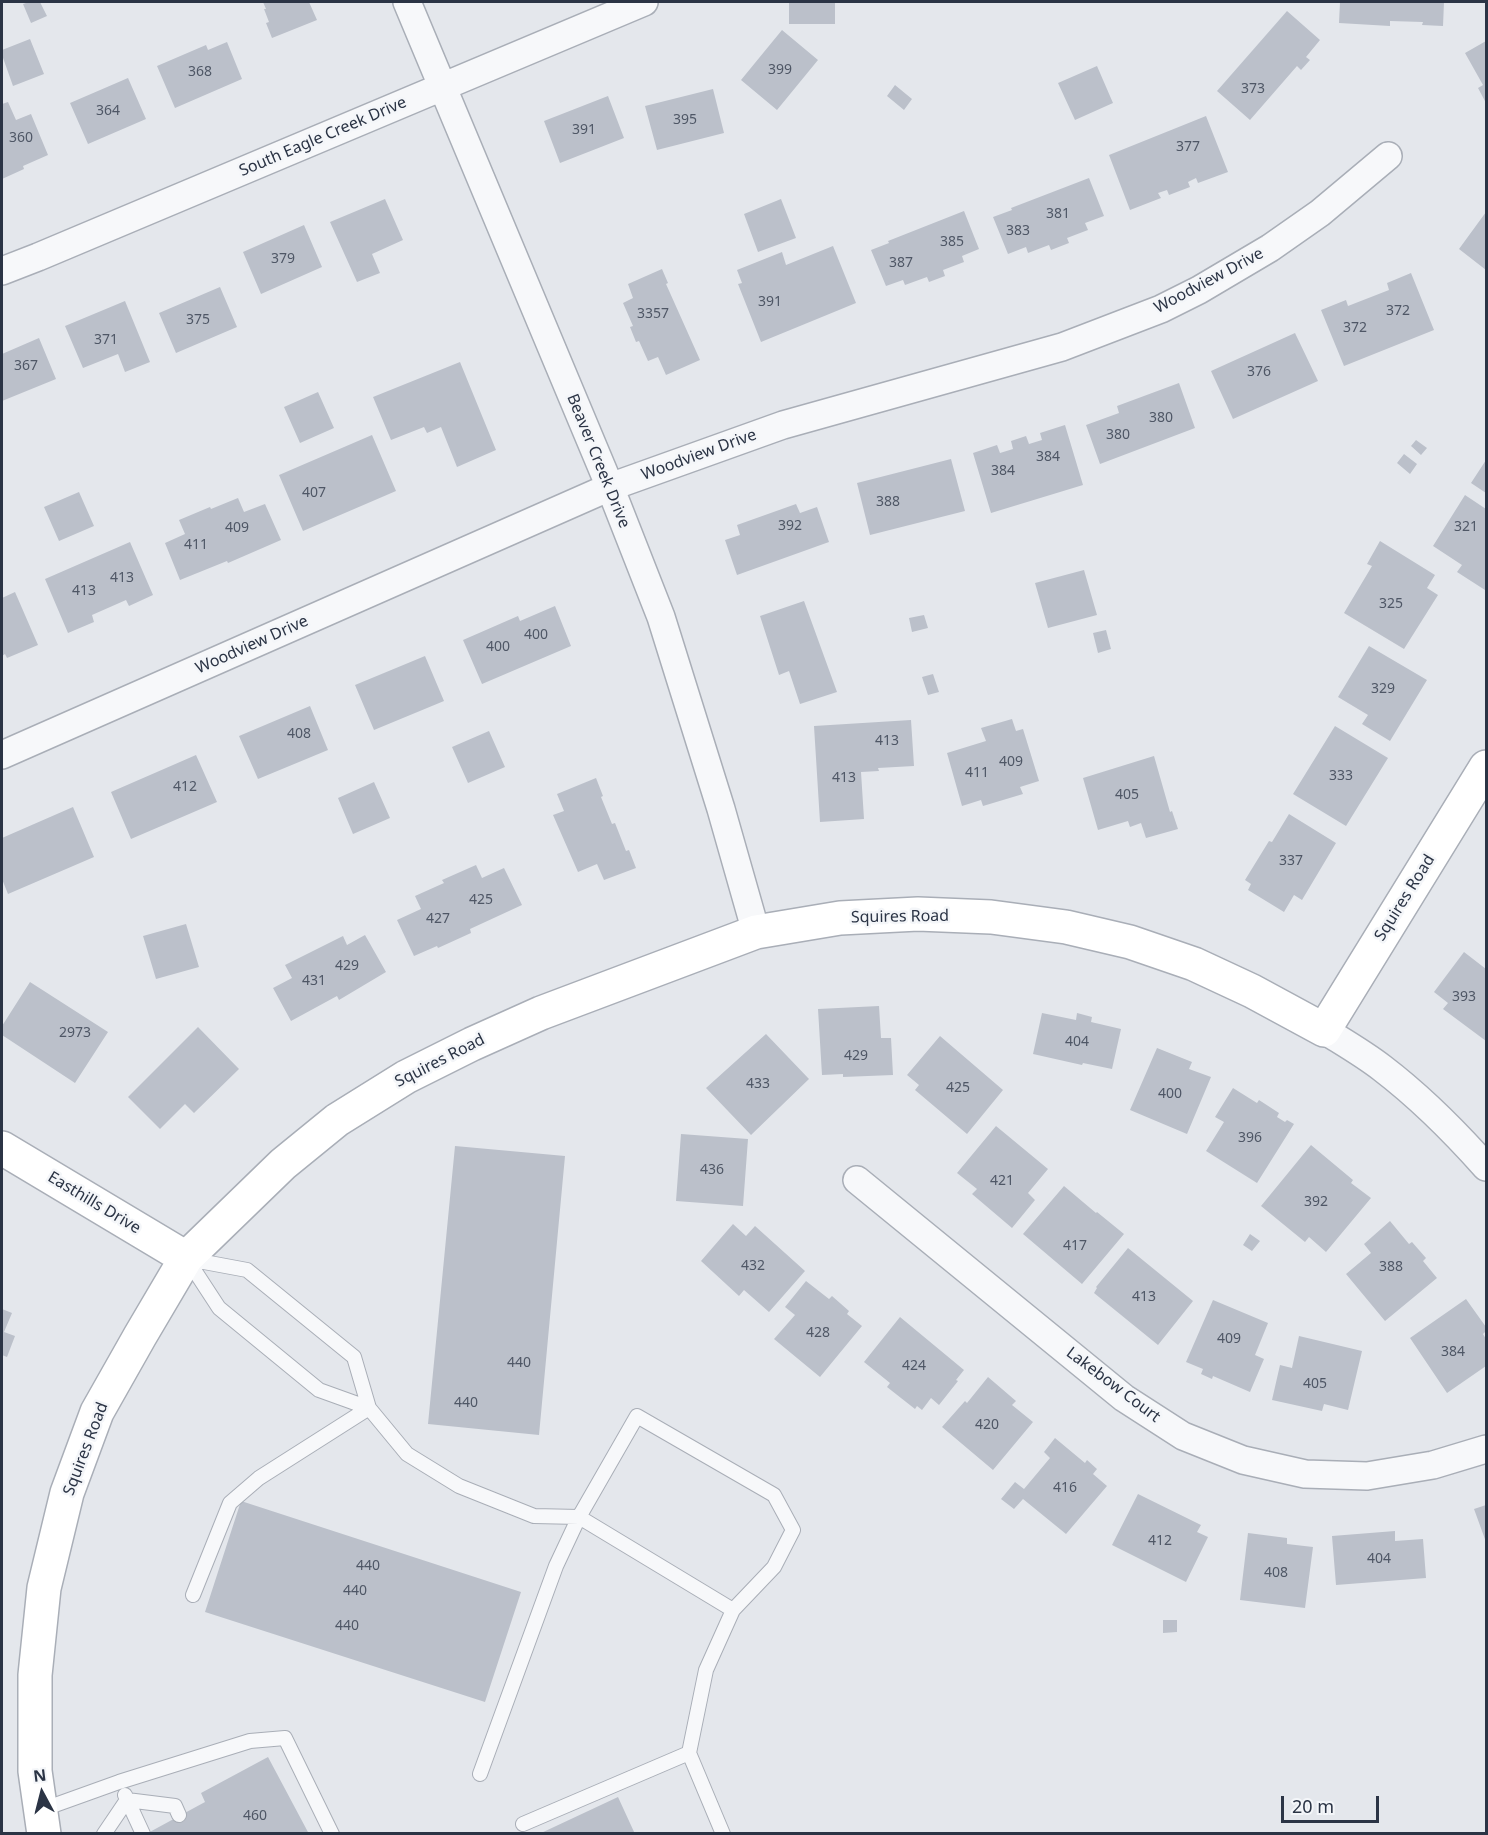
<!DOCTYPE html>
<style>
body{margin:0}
#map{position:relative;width:1488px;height:1835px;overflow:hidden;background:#e4e7ec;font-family:"Noto Sans",sans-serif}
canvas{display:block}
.frame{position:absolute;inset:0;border:3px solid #2b3445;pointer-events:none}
.north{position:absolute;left:12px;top:1763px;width:60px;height:60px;-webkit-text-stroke:4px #f4f6f9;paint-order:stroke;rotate:353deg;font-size:16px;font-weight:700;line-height:24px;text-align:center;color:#2b3445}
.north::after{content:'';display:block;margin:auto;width:21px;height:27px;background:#2b3445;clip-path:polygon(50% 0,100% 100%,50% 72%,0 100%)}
.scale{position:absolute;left:1281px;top:1796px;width:98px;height:27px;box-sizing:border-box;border:3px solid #2b3445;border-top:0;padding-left:8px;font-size:18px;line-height:21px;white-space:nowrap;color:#2b3445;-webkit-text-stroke:4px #f4f6f9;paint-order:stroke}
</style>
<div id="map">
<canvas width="1488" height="1835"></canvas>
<div class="frame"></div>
<div class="north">N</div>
<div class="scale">20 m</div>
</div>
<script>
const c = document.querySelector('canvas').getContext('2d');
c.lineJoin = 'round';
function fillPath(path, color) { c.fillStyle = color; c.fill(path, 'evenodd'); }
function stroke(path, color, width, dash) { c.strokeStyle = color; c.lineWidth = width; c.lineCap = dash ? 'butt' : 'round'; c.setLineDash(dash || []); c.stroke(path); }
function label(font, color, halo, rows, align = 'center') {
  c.font = font + ' "Noto Sans",sans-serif'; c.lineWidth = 5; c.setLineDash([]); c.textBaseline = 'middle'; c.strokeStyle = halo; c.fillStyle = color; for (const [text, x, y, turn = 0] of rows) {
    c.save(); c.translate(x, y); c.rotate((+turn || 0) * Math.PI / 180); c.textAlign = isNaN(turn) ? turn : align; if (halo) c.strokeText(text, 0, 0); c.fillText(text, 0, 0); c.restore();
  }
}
const building = new Path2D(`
 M 29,2 L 40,2 L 47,16 L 31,23 L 23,4 Z
 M 263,2 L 309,2 L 317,20 L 272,38 L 266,23 L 269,22 L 264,9 L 266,9 Z
 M 789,2 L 835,2 L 835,24 L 789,24 Z
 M 1340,2 L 1444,2 L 1443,26 L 1422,25 L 1423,22 L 1390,21 L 1390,26 L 1339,23 Z
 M 1287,11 L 1320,40 L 1306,57 L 1310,60 L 1301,70 L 1297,66 L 1250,120 L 1217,91 Z
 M 782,30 L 818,60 L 777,110 L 741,80 Z
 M 30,39 L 44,74 L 13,86 L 2,55 L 2,50 Z
 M 1486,41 L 1486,103 L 1478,88 L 1483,85 L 1465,53 Z
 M 227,42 L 242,79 L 175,108 L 157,66 L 206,45 L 208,50 Z
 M 1097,66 L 1113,103 L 1075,120 L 1058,83 Z
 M 128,78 L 146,119 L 88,144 L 70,103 Z
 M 895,85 L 912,99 L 904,110 L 887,96 Z
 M 713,89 L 724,133 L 657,150 L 645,106 Z
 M 608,96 L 624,138 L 560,163 L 544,121 Z
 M 8,102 L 16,120 L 31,114 L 48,155 L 23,166 L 24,169 L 2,179 L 2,104 Z
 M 1206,116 L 1228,172 L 1198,183 L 1196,178 L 1188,182 L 1190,187 L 1169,195 L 1167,190 L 1158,193 L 1161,198 L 1130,210 L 1109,155 Z
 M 1089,178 L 1104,216 L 1085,223 L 1088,230 L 1067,238 L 1069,243 L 1051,250 L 1049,245 L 1028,253 L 1026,247 L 1008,254 L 993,217 L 1012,210 L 1011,208 Z
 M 385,199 L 403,240 L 372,254 L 380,273 L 357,282 L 330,222 Z
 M 781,199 L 796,238 L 758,252 L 744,214 Z
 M 964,211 L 979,249 L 962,256 L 964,262 L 943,270 L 945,276 L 929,282 L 927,277 L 905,285 L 903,280 L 886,286 L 871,250 L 889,243 L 888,241 Z
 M 1486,212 L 1486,270 L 1459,249 Z
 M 304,225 L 322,267 L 261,294 L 243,252 Z
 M 833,246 L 856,303 L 761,342 L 738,284 L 742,283 L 737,270 L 782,252 L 786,265 Z
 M 662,269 L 668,283 L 666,284 L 700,360 L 666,375 L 658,357 L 648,361 L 639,341 L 636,342 L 630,327 L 633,326 L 623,303 L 633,298 L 628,284 Z
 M 1411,273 L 1434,330 L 1344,366 L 1321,310 L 1346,300 L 1348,306 L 1389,290 L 1387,283 Z
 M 220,287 L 237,327 L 176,353 L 159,313 Z
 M 125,301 L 150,362 L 125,372 L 118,354 L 83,368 L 65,326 Z
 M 1295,333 L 1318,381 L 1233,419 L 1211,371 Z
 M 39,338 L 56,379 L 2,401 L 2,354 Z
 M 460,362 L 496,450 L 457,467 L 441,427 L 427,433 L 424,427 L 391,440 L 373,397 Z
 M 1179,383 L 1195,428 L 1100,464 L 1086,425 L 1119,413 L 1117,406 Z
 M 318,392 L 334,428 L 300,443 L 284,407 Z
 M 1065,425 L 1083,485 L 991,513 L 973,453 L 997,445 L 1000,453 L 1013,449 L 1011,441 L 1026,436 L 1029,444 L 1042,440 L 1040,433 Z
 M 372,435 L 396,491 L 303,531 L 279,475 Z
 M 1416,440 L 1427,448 L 1421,455 L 1411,446 Z
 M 1404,454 L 1417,464 L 1410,474 L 1397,463 Z
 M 951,459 L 965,511 L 870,535 L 857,483 Z
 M 1486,460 L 1486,493 L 1471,483 Z
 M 79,492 L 94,526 L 59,541 L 44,507 Z
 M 1465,495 L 1486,509 L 1486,588 L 1485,590 L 1457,572 L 1462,565 L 1433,546 Z
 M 238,498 L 244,512 L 265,504 L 281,540 L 228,563 L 227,561 L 180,580 L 165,543 L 185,534 L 179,520 L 210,507 L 211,509 Z
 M 796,504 L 800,513 L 817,507 L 829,542 L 737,575 L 725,540 L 740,535 L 737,525 Z
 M 1380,541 L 1435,575 L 1427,588 L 1438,595 L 1404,649 L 1344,613 L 1372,566 L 1367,564 Z
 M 130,542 L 153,595 L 129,606 L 126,600 L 92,615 L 94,622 L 68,633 L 45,579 Z
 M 1084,570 L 1097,615 L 1048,628 L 1035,583 Z
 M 15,592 L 38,645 L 7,658 L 5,654 L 2,656 L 2,598 Z
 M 804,601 L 837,692 L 800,704 L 789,671 L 779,675 L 760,616 Z
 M 555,606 L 571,646 L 482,684 L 463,640 L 518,616 L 520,621 Z
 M 924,615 L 928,628 L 912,632 L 909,618 Z
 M 1106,630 L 1111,649 L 1098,653 L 1093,633 Z
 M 1369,646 L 1427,680 L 1390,741 L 1362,724 L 1368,715 L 1338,697 Z
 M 425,656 L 444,701 L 374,730 L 355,685 Z
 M 933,674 L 939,692 L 928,695 L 922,677 Z
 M 310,706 L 328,750 L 258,779 L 239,736 Z
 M 1012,719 L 1016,731 L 1023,729 L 1039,781 L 1020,787 L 1023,794 L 983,806 L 981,800 L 962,806 L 947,753 L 986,741 L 981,728 Z
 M 911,720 L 914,766 L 878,768 L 879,771 L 861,772 L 864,819 L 820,822 L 814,726 Z
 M 1335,726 L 1388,758 L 1346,826 L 1293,794 Z
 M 489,731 L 505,767 L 468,783 L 452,747 Z
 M 196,755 L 217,802 L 131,839 L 111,792 Z
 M 1154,756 L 1170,812 L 1172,811 L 1178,829 L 1146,838 L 1141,823 L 1130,827 L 1128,821 L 1098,830 L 1083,778 Z
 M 596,778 L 603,796 L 601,797 L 612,824 L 615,823 L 626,851 L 629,850 L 636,868 L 604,880 L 597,864 L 578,872 L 553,815 L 564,811 L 557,794 Z
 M 374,782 L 390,818 L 353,834 L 338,798 Z
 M 73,807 L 94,857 L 8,894 L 2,879 L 2,838 Z
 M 1289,814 L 1336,843 L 1302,900 L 1294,895 L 1284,912 L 1248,890 L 1251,884 L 1245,880 L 1269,841 L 1272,842 Z
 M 476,865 L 482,878 L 504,868 L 522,905 L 470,929 L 471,933 L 438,948 L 437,946 L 414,956 L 397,920 L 421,909 L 415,896 L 444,883 L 442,880 Z
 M 186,924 L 199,967 L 156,979 L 143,936 Z
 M 365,935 L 386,972 L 339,1000 L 337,996 L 291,1021 L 273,988 L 292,978 L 285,965 L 343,936 L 347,945 Z
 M 1464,952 L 1486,969 L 1486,1041 L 1443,1009 L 1448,1003 L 1434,992 Z
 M 30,982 L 108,1032 L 75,1083 L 2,1035 L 2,1026 Z
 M 879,1006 L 881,1038 L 891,1038 L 893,1075 L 843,1077 L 843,1074 L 822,1075 L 818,1009 Z
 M 1042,1013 L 1076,1020 L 1077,1013 L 1092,1017 L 1091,1022 L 1121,1029 L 1112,1069 L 1083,1063 L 1082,1065 L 1033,1054 Z
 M 198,1027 L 239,1069 L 194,1113 L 185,1104 L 160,1129 L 128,1097 Z
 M 766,1034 L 809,1079 L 751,1135 L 706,1088 Z
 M 940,1036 L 1003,1090 L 967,1134 L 915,1090 L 919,1085 L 907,1075 Z
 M 1157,1048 L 1192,1062 L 1189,1069 L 1211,1077 L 1187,1134 L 1130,1110 Z
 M 1233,1088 L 1257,1103 L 1259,1100 L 1279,1113 L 1277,1117 L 1285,1122 L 1287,1120 L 1294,1124 L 1257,1183 L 1206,1151 L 1224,1122 L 1215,1117 Z
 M 996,1126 L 1048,1169 L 1028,1193 L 1035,1200 L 1012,1228 L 972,1194 L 977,1189 L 957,1173 Z
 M 681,1134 L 748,1139 L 743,1206 L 676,1201 Z
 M 1311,1145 L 1353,1180 L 1351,1183 L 1371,1198 L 1326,1252 L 1309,1237 L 1305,1242 L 1261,1206 Z
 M 455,1146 L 565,1156 L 539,1435 L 428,1424 Z
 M 1064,1186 L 1096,1213 L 1097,1212 L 1124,1234 L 1082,1284 L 1023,1234 Z
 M 1390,1221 L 1409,1244 L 1412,1242 L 1426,1258 L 1423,1261 L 1437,1278 L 1385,1321 L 1346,1274 L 1371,1253 L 1364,1244 Z
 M 733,1224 L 746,1236 L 755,1226 L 805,1271 L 769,1312 L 744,1290 L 739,1296 L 701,1261 Z
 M 1250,1234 L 1260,1241 L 1252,1251 L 1243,1245 Z
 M 1128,1248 L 1193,1301 L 1158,1345 L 1094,1293 L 1097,1288 L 1096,1287 Z
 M 806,1281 L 829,1299 L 832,1296 L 849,1311 L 847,1314 L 862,1326 L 820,1377 L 774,1339 L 795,1315 L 785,1307 Z
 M 1466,1299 L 1486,1327 L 1486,1331 L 1483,1334 L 1486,1339 L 1486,1366 L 1447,1393 L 1410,1338 Z
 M 1213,1300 L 1268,1323 L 1255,1355 L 1264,1359 L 1250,1392 L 1213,1376 L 1212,1379 L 1201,1374 L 1203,1369 L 1186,1362 Z
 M 2,1309 L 12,1313 L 4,1332 L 15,1336 L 7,1357 L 2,1355 Z
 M 900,1317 L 964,1370 L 956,1380 L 958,1381 L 939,1405 L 931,1398 L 922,1410 L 917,1406 L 915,1409 L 887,1387 L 890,1383 L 864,1362 Z
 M 1299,1336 L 1362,1351 L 1348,1410 L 1324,1404 L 1322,1411 L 1272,1400 L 1280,1365 L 1292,1368 Z
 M 988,1377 L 1016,1401 L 1012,1405 L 1033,1422 L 993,1470 L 942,1427 L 965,1401 L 967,1403 Z
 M 1055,1438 L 1085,1463 L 1087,1460 L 1097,1469 L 1093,1474 L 1107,1486 L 1066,1534 L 1023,1499 L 1014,1509 L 1001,1499 L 1015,1482 L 1024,1489 L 1050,1458 L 1044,1452 Z
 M 1138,1494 L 1201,1525 L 1197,1532 L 1208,1537 L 1186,1582 L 1112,1545 Z
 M 241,1501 L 521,1592 L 485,1702 L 205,1612 Z
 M 1486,1505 L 1486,1542 L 1474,1509 Z
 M 1395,1531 L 1395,1541 L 1423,1539 L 1426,1578 L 1336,1585 L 1332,1536 Z
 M 1248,1533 L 1287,1538 L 1287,1544 L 1313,1547 L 1305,1608 L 1240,1600 Z
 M 1163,1620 L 1177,1620 L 1177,1632 L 1163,1633 Z
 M 268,1757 L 309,1834 L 146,1834 L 205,1802 L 201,1793 Z
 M 618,1797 L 635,1834 L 539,1834 Z`);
const lane = new Path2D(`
 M 187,1259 L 219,1308 L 319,1390 L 369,1408
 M 188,1259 L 247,1270 L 354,1357 L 369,1408 L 407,1454 L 459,1486 L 534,1516 L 579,1517 L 637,1416 L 774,1495 L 793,1530 L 774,1567 L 733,1610 L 706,1670 L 689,1753 L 723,1834
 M 193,1595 L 230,1503 L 259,1478 L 369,1408
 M 480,1774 L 556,1566 L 579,1517 L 733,1610
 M 125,1795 L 143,1834
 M 41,1810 L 119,1782 L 250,1741 L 285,1738 L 332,1834
 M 523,1824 L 689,1753
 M 104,1834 L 127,1800 L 175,1806 L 179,1815`);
const street = new Path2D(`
 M 407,2 L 610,487 L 661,617 L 721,809 L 756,932
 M 2,271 L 38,257 L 644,2
 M 2,755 L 610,487 L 783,425 L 1062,347 L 1161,309 L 1199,290 L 1270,248 L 1320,213 L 1388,156
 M 1324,1030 C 1343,1042 1364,1054 1382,1068 C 1420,1097 1454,1131 1486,1167
 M 857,1180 L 1124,1398 L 1183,1436 L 1243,1460 L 1305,1474 L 1367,1476 L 1433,1465 L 1486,1449`);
const secondary = new Path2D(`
 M 2,1148 L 186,1258
 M 44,1834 L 35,1771 L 35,1675 L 44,1588 L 67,1493 L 97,1412 L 140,1336 L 186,1258 L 283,1164 L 337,1120 L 406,1077 L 472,1044 L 541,1013 L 756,932 L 840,918 L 918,914 L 991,917 L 1066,927 L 1130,942 L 1194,964 L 1252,991 L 1324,1030 L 1486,767`);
const numberNames = [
 ["399",780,70],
 ["368",200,72],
 ["373",1253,89],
 ["364",108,111],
 ["395",685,120],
 ["391",584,130],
 ["360",21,138],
 ["377",1188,147],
 ["381",1058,214],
 ["383",1018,231],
 ["385",952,242],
 ["379",283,259],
 ["387",901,263],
 ["391",770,302],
 ["372",1398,311],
 ["3357",653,314],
 ["375",198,320],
 ["372",1355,328],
 ["371",106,340],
 ["367",26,366],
 ["376",1259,372],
 ["380",1161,418],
 ["380",1118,435],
 ["384",1048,457],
 ["384",1003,471],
 ["407",314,493],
 ["388",888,502],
 ["392",790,526],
 ["321",1466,527],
 ["409",237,528],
 ["411",196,545],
 ["413",122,578],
 ["413",84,591],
 ["325",1391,604],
 ["400",536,635],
 ["400",498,647],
 ["329",1383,689],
 ["408",299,734],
 ["413",887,741],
 ["409",1011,762],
 ["411",977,773],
 ["333",1341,776],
 ["413",844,778],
 ["412",185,787],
 ["405",1127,795],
 ["337",1291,861],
 ["425",481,900],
 ["427",438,919],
 ["429",347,966],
 ["431",314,981],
 ["393",1464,997],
 ["2973",75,1033],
 ["404",1077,1042],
 ["429",856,1056],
 ["433",758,1084],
 ["425",958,1088],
 ["400",1170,1094],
 ["396",1250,1138],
 ["436",712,1170],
 ["421",1002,1181],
 ["392",1316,1202],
 ["417",1075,1246],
 ["432",753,1266],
 ["388",1391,1267],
 ["413",1144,1297],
 ["428",818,1333],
 ["409",1229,1339],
 ["384",1453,1352],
 ["440",519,1363],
 ["424",914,1366],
 ["405",1315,1384],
 ["440",466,1403],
 ["420",987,1425],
 ["416",1065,1488],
 ["412",1160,1541],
 ["404",1379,1559],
 ["440",368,1566],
 ["408",1276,1573],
 ["440",355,1591],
 ["440",347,1626],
 ["460",255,1816]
];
const streetNames = [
 ["South Eagle Creek Drive",323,137,-23],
 ["Woodview Drive",1209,281,-28],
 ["Woodview Drive",699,455,-20],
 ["Beaver Creek Drive",598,461,68],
 ["Woodview Drive",252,645,-24],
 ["Squires Road",1405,898,-58],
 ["Squires Road",900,917,-1],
 ["Squires Road",440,1061,-27],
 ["Easthills Drive",94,1203,31],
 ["Lakebow Court",1113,1385,37],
 ["Squires Road",86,1449,-69]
];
fillPath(building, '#bbc0ca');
stroke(lane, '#a9aeb7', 16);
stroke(street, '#a9aeb7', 30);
stroke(secondary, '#a9aeb7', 36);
stroke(lane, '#f7f8fa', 14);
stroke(street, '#f7f8fa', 27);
stroke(secondary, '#fff', 33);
label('14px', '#4f5766', null, numberNames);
label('16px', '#2b3445', '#f4f6f9', streetNames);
</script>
